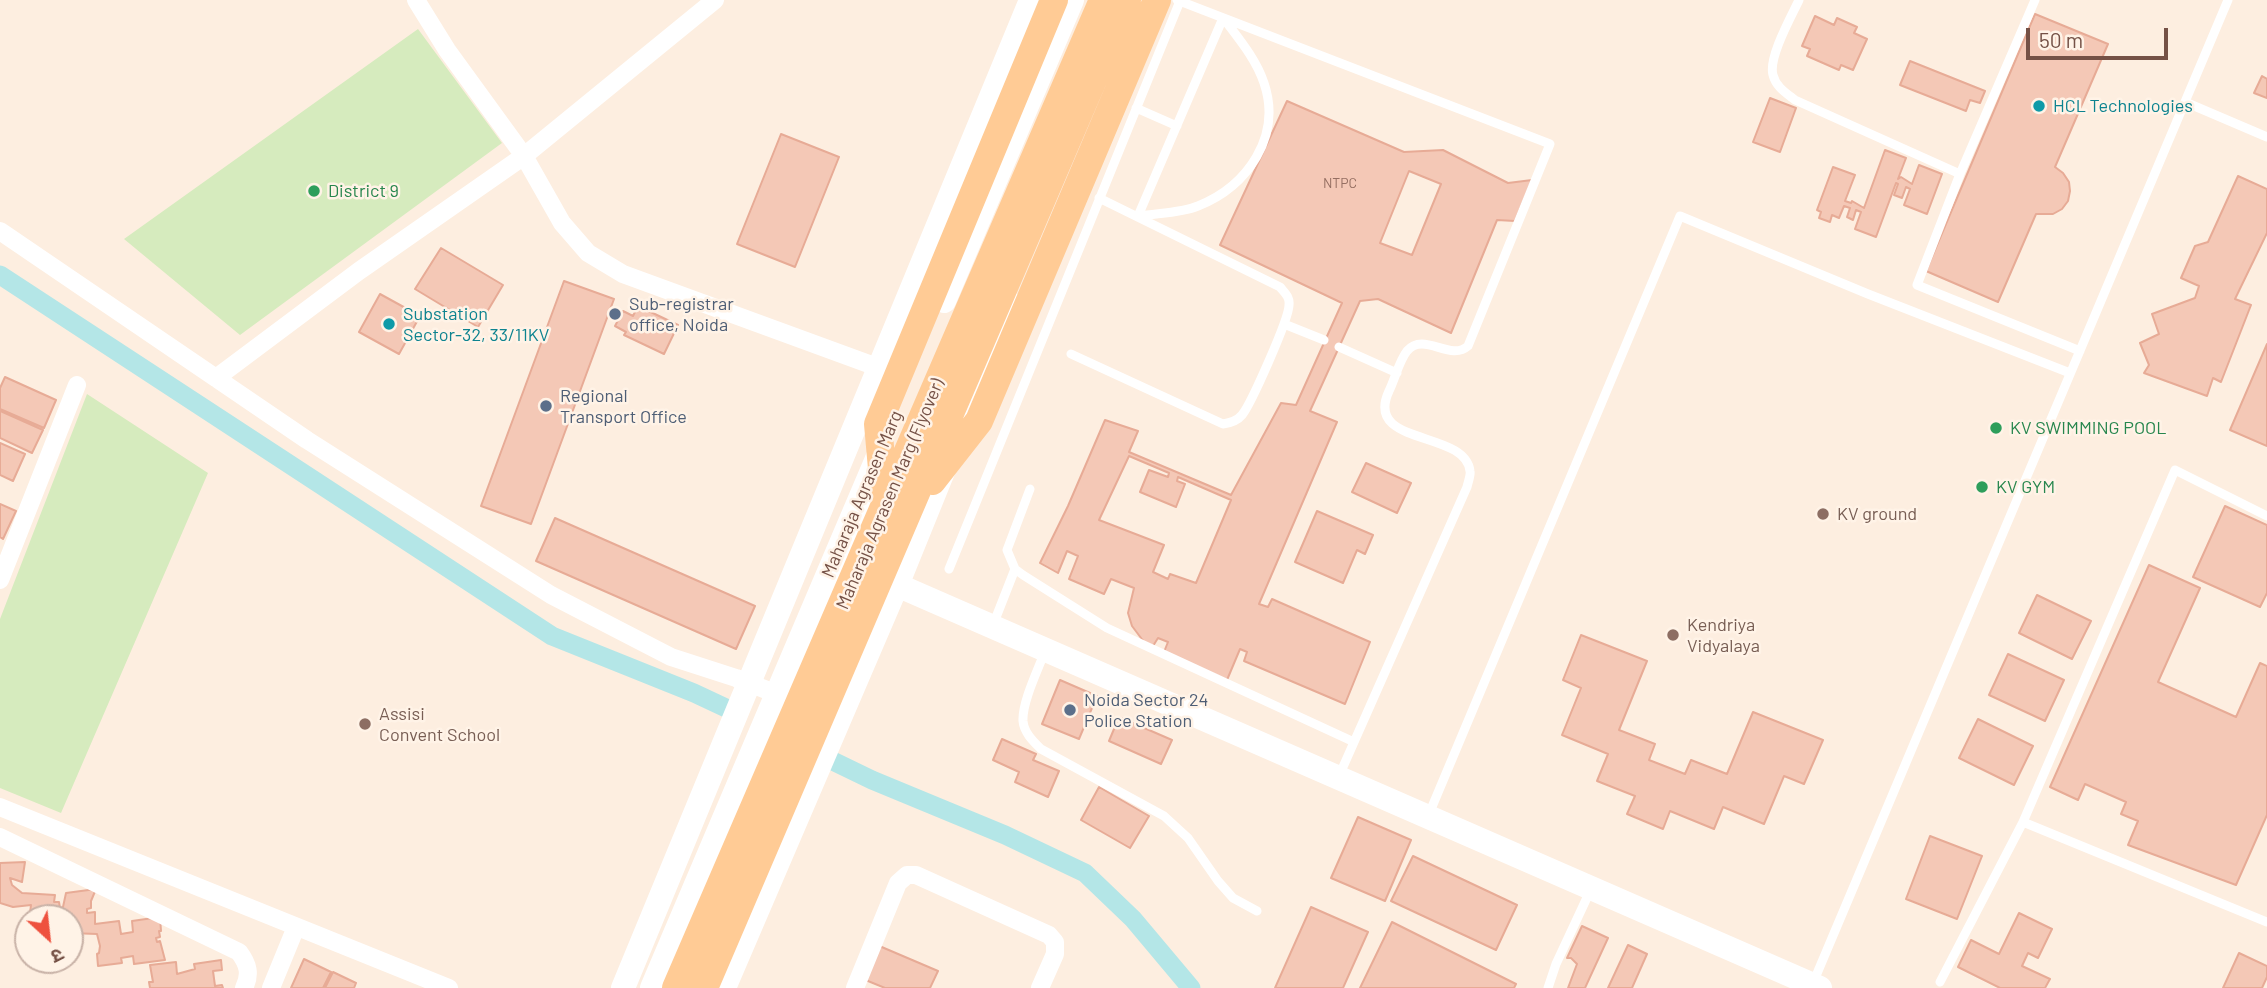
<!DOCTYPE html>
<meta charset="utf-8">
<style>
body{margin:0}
#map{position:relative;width:2267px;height:988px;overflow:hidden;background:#fdeee0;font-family:Barlow,"Noto Sans Devanagari",sans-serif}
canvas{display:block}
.north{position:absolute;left:14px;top:904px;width:70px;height:70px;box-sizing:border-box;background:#fff3e7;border:2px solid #c8b2a7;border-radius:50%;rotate:153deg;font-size:19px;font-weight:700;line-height:28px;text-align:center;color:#755146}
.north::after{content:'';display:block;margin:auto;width:24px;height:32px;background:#ee513e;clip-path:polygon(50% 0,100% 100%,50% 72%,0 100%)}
.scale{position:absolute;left:2026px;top:28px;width:142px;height:32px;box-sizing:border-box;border:4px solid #755146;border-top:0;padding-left:9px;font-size:21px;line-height:24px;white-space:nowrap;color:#755146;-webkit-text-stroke:5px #fff3e7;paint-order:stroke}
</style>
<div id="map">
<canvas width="2267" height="988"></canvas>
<div class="north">उ</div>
<div class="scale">50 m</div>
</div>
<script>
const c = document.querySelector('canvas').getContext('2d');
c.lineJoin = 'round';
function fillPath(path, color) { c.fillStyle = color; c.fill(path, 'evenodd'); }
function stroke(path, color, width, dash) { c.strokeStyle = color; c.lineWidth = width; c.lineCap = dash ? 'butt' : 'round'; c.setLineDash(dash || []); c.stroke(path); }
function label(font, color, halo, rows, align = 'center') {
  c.font = font + ' Barlow,sans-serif'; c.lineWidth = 5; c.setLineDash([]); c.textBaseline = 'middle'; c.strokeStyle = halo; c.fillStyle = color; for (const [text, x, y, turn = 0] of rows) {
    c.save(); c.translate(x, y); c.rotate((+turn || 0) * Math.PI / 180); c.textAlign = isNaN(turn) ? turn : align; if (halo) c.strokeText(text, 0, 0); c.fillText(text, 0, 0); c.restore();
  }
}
const green = new Path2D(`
 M 418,29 L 502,143 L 240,335 L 124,239 Z
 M 87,394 L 208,473 L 61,813 L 0,788 L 0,619 Z`);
const canal = new Path2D(`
 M 0,275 L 552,636 L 694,693 L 726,708
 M 810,750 L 872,780 L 1005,835 L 1085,873 L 1133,919 L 1191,988`);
const building = new Path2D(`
 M 2035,14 L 2108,44 L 2055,167 L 2063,173 L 2069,182 L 2070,191 L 2068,201 L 2062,209 L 2053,214 L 2036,214 L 1998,302 L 1926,271 Z
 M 1815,16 L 1834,25 L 1837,18 L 1857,27 L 1854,33 L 1867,39 L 1853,70 L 1841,65 L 1839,70 L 1807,56 L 1810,49 L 1802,46 Z
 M 1910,61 L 1985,91 L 1980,103 L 1970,100 L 1966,111 L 1900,85 Z
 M 2262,76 L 2267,79 L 2267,98 L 2254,93 Z
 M 1770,98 L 1796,108 L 1780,152 L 1753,142 Z
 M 1287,101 L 1404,152 L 1443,150 L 1508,183 L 1532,180 L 1515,221 L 1497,220 L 1451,333 L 1378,299 L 1360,301 L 1310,411 L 1337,422 L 1259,604 L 1268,607 L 1272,599 L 1370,642 L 1345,704 L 1244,661 L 1247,652 L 1240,649 L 1227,680 L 1164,652 L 1168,642 L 1158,638 L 1153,646 L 1144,642 L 1132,626 L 1128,613 L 1134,588 L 1111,579 L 1104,594 L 1069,579 L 1078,556 L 1067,551 L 1058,573 L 1040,563 L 1068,506 L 1105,420 L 1138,431 L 1129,452 L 1231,495 L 1281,403 L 1296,405 L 1342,303 L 1220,245 ZM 1409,171 L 1441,184 L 1412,255 L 1380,243 ZM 1129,456 L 1169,473 L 1168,477 L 1149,470 L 1140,492 L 1176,507 L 1185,484 L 1177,481 L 1178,477 L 1231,500 L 1196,583 L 1170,574 L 1168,579 L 1153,572 L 1164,545 L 1099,520 Z
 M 781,134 L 839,157 L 795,267 L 737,244 Z
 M 1885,150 L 1906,158 L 1898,179 L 1901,177 L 1912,184 L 1919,165 L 1942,174 L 1927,214 L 1904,205 L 1910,189 L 1906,187 L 1902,198 L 1894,195 L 1898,184 L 1896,183 L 1876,237 L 1855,229 L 1861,212 L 1856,210 L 1853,220 L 1847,217 L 1850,208 L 1844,206 L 1839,218 L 1832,215 L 1830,222 L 1819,218 L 1821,212 L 1817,210 L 1833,167 L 1855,175 L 1845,201 L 1851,203 L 1852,201 L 1864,208 Z
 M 2238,176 L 2267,189 L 2267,233 L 2235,299 L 2251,305 L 2221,382 L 2213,378 L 2207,396 L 2144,373 L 2149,365 L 2140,343 L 2159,334 L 2152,314 L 2195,298 L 2199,286 L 2181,278 L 2195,246 L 2208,242 Z
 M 441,248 L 503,285 L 478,327 L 415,289 Z
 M 564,281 L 614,299 L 531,524 L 481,506 Z
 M 380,294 L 420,316 L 399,354 L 359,332 Z
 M 638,306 L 678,325 L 664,354 L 624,335 L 626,332 L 615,326 L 623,311 L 633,316 Z
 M 2267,344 L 2267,446 L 2230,430 Z
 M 5,377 L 56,400 L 44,428 L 0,409 L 0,388 Z
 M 0,411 L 43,430 L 32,453 L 0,438 Z
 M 0,443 L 25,454 L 13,481 L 0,475 Z
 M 1366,463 L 1411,483 L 1397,513 L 1352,492 Z
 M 0,504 L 16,511 L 3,539 L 0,537 Z
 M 2225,506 L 2267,525 L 2267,593 L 2260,607 L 2193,577 Z
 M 1317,511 L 1373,535 L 1365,554 L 1357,550 L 1343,583 L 1295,562 Z
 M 555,518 L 755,606 L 736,649 L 536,561 Z
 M 2149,565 L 2200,588 L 2158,682 L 2236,717 L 2260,663 L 2267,666 L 2267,815 L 2236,885 L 2128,845 L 2138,821 L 2121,814 L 2126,802 L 2085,784 L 2078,800 L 2050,787 Z
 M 2037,595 L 2091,621 L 2072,659 L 2019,633 Z
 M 1581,635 L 1647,661 L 1619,730 L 1655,744 L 1649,760 L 1685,774 L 1691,760 L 1727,774 L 1753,712 L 1823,740 L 1804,784 L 1784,776 L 1764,824 L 1723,807 L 1714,829 L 1670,811 L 1663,829 L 1627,814 L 1635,796 L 1597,781 L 1608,754 L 1562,735 L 1581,688 L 1563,680 Z
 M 2008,654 L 2064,680 L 2045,721 L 1989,695 Z
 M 1060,680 L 1097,696 L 1079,739 L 1042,724 Z
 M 1119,717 L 1172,740 L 1161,764 L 1109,741 Z
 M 1978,719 L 2033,746 L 2014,785 L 1959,758 Z
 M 1002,739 L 1036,754 L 1033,760 L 1059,771 L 1048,797 L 1015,782 L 1019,772 L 993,760 Z
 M 1099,787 L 1149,816 L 1130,848 L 1081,820 Z
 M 1358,817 L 1411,840 L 1385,901 L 1331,878 Z
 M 1930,836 L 1982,856 L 1957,919 L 1906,899 Z
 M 1413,856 L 1517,905 L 1496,950 L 1391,901 Z
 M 25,862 L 22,882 L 10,878 L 12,885 L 22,893 L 55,895 L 54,902 L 59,902 L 60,908 L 63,907 L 66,893 L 96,889 L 91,901 L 91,908 L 87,909 L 87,913 L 95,912 L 95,924 L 119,921 L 121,934 L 133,932 L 132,921 L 160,917 L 161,931 L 159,931 L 160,937 L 156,938 L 157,942 L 160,941 L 165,960 L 134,964 L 133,956 L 121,958 L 122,963 L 98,966 L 97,954 L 99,953 L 100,946 L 97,934 L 70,933 L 70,918 L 35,918 L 36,915 L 44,913 L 45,909 L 30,913 L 31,905 L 13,907 L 0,903 L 0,863 Z
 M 1311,907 L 1368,932 L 1343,988 L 1275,988 Z
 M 2019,913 L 2052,929 L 2038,958 L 2028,953 L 2022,966 L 2050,979 L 2045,988 L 2000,988 L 1958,967 L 1971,940 L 1999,954 Z
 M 1392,922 L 1516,984 L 1514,988 L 1360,988 Z
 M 1582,926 L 1608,938 L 1585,988 L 1568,988 L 1577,964 L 1571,958 L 1567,958 Z
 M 877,945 L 938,971 L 930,988 L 885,988 L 863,979 Z
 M 1628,945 L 1647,954 L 1632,988 L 1608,988 Z
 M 2239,953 L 2267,966 L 2267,977 L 2262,988 L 2223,988 Z
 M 304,959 L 331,972 L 323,988 L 291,988 Z
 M 221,960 L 222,970 L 213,971 L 215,986 L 222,985 L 223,988 L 150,988 L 149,982 L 153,982 L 150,965 L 176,962 L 177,974 L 195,969 L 194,964 Z
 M 333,972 L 356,983 L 354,988 L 325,988 Z`);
const lane = new Path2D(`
 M 1177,0 L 1550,144 L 1468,346 C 1450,362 1424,331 1407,351 C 1399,361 1395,379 1389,391 C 1363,447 1465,429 1470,471 C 1471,475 1468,482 1467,487 L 1339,776
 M 1799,0 C 1791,17 1768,58 1773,75 C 1776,87 1786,93 1795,100 L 1960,174
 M 2035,0 L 1960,174 L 1917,285 L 2080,351
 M 2185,102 L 2267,137
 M 1136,108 L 1177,126
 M 1138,216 L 1223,18
 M 1140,216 C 1158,213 1181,213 1198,206 C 1248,186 1282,136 1264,83 C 1256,59 1239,39 1224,19
 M 1284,324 L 1324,340
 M 1339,347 L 1397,373
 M 1071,354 L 1223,424 C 1230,423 1237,421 1242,415 C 1251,404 1289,319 1289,305 C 1290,297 1285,293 1280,287 L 1099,198
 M 1030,489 L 1007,550 L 1015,569 L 1023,575 L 1107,628 L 1354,742
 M 949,569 L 1180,1
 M 993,625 L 1015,569
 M 1045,651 C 1038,670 1022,702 1023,721 C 1024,733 1034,742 1041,749 L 1164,816 L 1188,838 L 1218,881 L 1233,898 L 1257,911
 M 1429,814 L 1680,216 L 1868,294 L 2070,373
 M 2023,822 L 2267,922
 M 1940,982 L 2023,822 L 2175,470 L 2267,516
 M 1813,983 L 2228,0
 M 1548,988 L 1556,964 L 1591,889`);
const street = new Path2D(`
 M 416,0 L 447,50 L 524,156 L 562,223 L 588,253 L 623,274 L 888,371
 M 0,231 L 307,440 L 551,595 L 671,657 L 736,678 L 777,694
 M 216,378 L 359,271 L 524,156 L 715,0
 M 0,580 L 77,385
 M 0,807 L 449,988
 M 0,837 L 239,952 C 248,964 251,974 244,988
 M 271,988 L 296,927
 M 855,988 L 898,883 L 907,875 L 916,875 L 1049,935 L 1055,942 L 1055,954 L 1040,988`);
const secondary = new Path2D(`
 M 944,301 L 1072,0
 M 897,585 L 1820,988
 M 623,988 L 1031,0
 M 652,988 L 882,447
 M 724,988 L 897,585 L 1011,304`);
const primary = new Path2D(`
 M 932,481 L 979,421 L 1157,0
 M 885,502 L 878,424 L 1054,0
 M 676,988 L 1103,0
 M 704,988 L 1127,0`);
const markers = [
 [2039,106,7,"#0f9aa8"],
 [314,191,7,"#2e9e5b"],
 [615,314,7,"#5c6f8a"],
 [389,324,7,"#0f9aa8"],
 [546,406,7,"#5c6f8a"],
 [1996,428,7,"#2e9e5b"],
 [1982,487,7,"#2e9e5b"],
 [1823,514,7,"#8d6e63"],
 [1673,635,7,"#8d6e63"],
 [1070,710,7,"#5c6f8a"],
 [365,724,7,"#8d6e63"]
];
const numberNames = [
 ["NTPC",1340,183]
];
const cultureNames = [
 ["HCL Technologies",2053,106],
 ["Substation",403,314],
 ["Sector-32, 33/11KV",403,335]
];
const leisureNames = [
 ["District 9",328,191],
 ["KV SWIMMING POOL",2010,428],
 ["KV GYM",1996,487]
];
const serviceNames = [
 ["Sub-registrar",629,304],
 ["office, Noida",629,325],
 ["Regional",560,396],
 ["Transport Office",560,417],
 ["Noida Sector 24",1084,700],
 ["Police Station",1084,721]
];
const streetNames = [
 ["Maharaja Agrasen Marg",862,494,-67],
 ["Maharaja Agrasen Marg (Flyover)",890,494,-67]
];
const educationNames = [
 ["KV ground",1837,514],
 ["Kendriya",1687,625],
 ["Vidyalaya",1687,646],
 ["Assisi",379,714],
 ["Convent School",379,735]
];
fillPath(green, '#d6ebbe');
stroke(canal, '#b4e6e7', 19);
fillPath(building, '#f4c8b6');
stroke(building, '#e7ab96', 2);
stroke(lane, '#fff', 9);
stroke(street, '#fff', 18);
stroke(secondary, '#fff', 24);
stroke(primary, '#ffcb95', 28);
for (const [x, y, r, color] of markers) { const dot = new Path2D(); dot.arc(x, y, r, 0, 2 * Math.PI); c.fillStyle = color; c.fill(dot); stroke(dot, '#fff3e7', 2.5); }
label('14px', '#956f62', null, numberNames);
label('18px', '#0d838f', '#fff3e7', cultureNames, 'left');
label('18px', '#27864d', '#fff3e7', leisureNames, 'left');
label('18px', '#4e5e75', '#fff3e7', serviceNames, 'left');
label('18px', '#755146', '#fff3e7', streetNames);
label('18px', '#785e54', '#fff3e7', educationNames, 'left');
</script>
